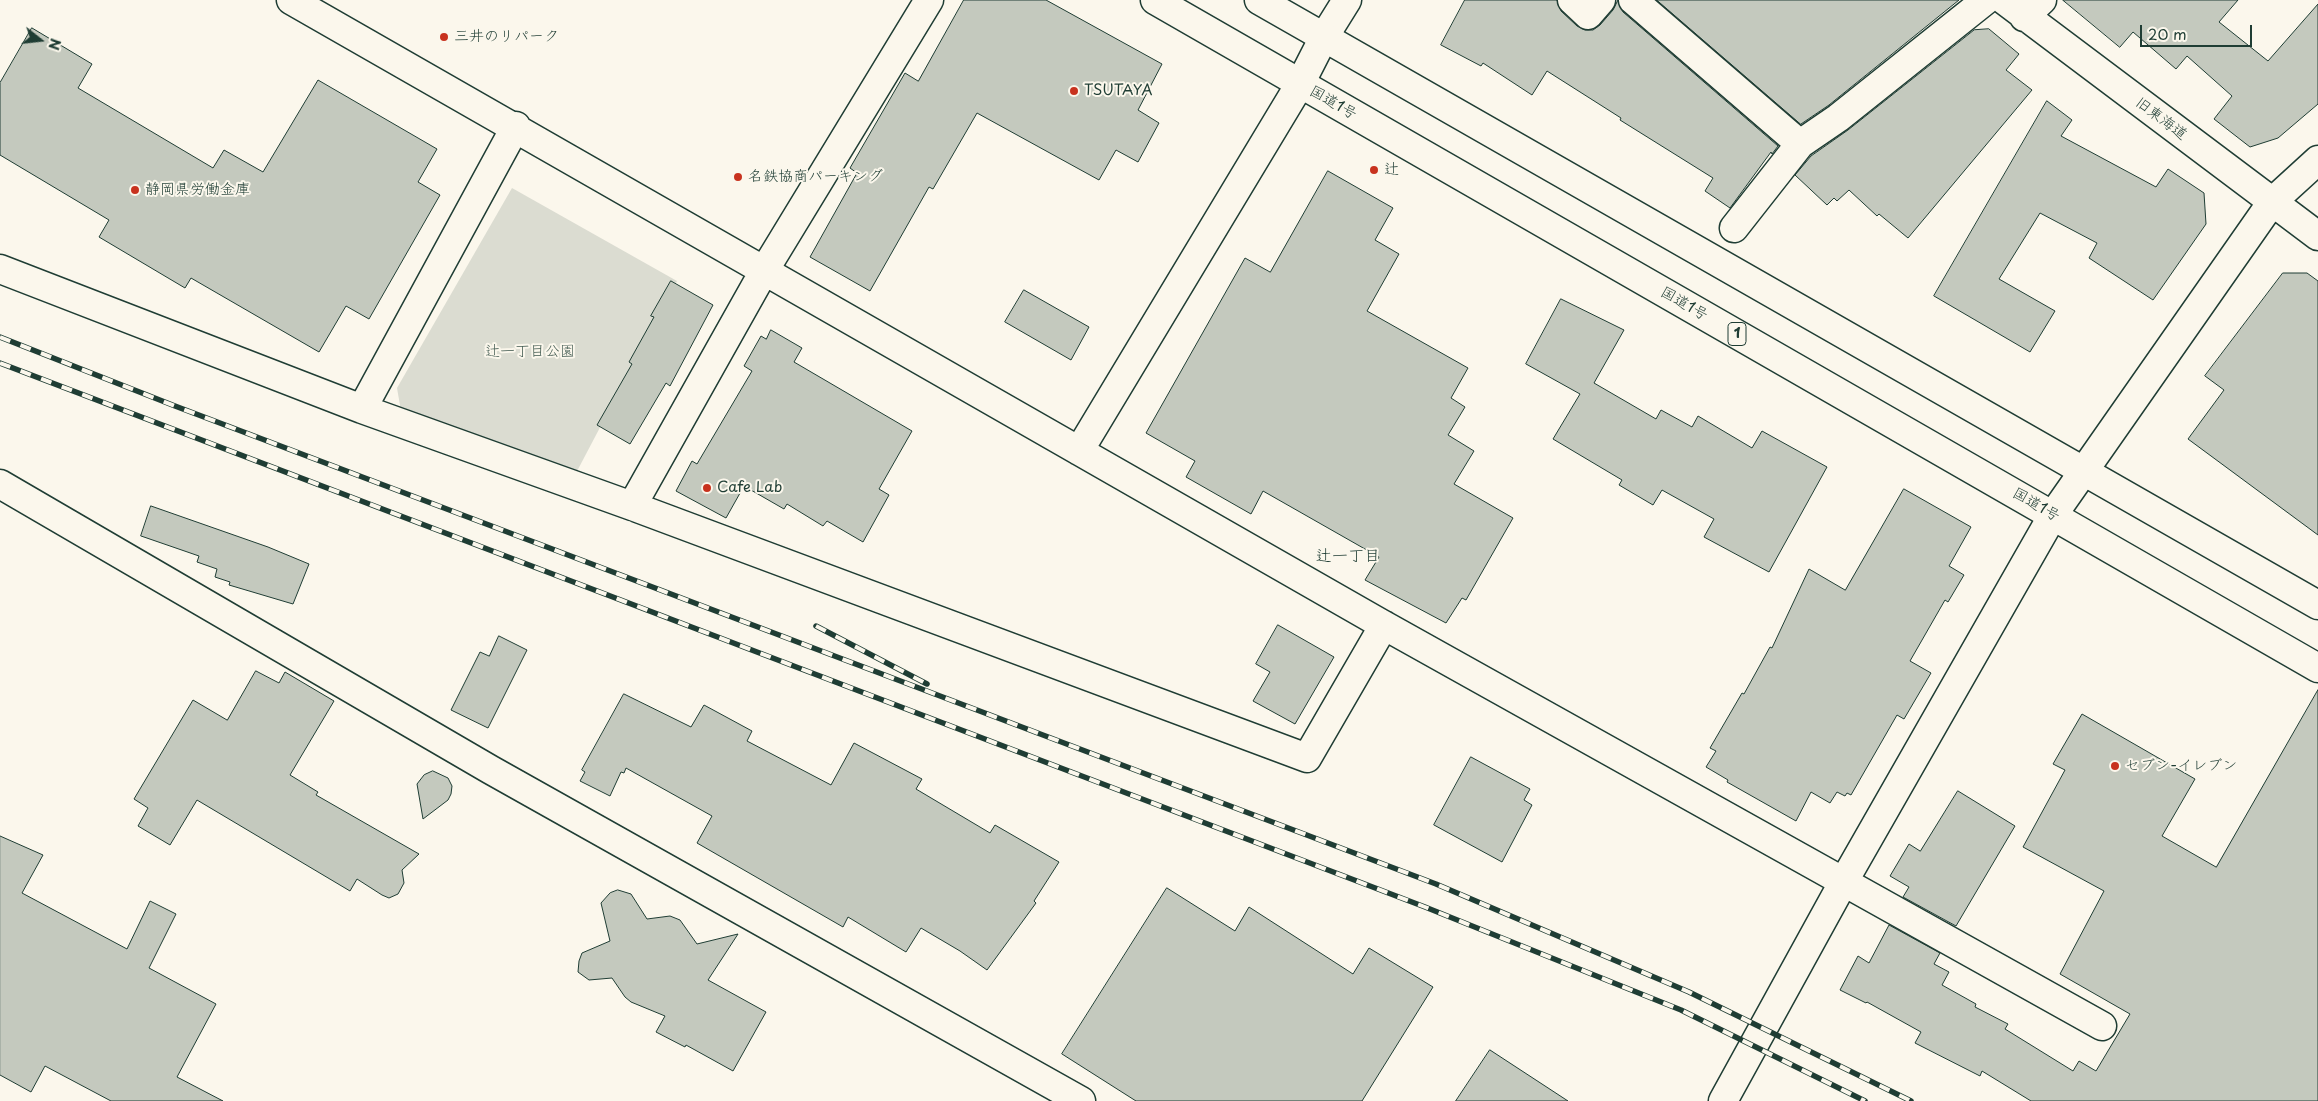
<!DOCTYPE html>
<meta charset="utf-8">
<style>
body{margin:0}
#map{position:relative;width:2318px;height:1101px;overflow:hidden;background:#fbf7ec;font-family:"Playpen Sans",sans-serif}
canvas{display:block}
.north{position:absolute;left:15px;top:15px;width:50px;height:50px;-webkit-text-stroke:4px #fbf7ec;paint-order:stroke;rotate:106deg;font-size:14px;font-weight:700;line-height:20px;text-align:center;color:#1f3d34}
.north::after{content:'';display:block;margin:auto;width:18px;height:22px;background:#1f3d34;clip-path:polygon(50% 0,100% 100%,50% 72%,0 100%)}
.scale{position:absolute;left:2140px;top:25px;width:112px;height:22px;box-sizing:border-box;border:2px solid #1f3d34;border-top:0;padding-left:6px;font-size:15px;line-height:18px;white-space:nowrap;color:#1f3d34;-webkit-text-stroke:4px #fbf7ec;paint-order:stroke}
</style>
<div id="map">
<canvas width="2318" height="1101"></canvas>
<div class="north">N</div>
<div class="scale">20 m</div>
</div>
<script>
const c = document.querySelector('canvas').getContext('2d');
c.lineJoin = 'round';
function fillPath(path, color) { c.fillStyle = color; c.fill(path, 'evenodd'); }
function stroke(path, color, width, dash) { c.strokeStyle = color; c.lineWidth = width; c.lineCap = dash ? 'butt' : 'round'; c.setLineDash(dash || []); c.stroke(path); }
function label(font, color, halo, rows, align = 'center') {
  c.font = font + ' "Playpen Sans","Klee One",sans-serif'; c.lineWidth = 4; c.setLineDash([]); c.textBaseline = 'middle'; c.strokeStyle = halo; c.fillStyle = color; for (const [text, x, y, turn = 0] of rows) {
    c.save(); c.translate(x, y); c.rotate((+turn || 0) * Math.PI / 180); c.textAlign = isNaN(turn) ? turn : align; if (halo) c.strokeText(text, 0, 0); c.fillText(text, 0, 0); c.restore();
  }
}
const green = new Path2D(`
 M 512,188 L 677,281 L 575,475 L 401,411 L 397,388 Z`);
const building = new Path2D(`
 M 964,0 L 1046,0 L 1162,64 L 1138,110 L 1159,123 L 1138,162 L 1116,150 L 1099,180 L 977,113 L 933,189 L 929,187 L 870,291 L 810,257 L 857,173 L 850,168 L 905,73 L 918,81 Z
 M 1465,0 L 1557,0 L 1561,11 L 1577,26 L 1585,30 L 1593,30 L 1600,25 L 1613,10 L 1618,0 L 1623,12 L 1778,146 L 1772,154 L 1771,152 L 1730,208 L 1705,191 L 1713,178 L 1620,120 L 1621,118 L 1547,71 L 1532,95 L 1483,63 L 1481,66 L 1441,45 Z
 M 1657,0 L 1959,0 L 1829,105 L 1801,124 Z
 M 2063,0 L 2238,0 L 2219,22 L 2268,61 L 2318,4 L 2318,104 L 2278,138 L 2250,147 L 2214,119 L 2232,96 L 2187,56 L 2176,69 L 2133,32 L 2120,47 Z
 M 32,28 L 92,64 L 78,88 L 213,168 L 224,150 L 263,172 L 318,80 L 437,149 L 418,182 L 440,195 L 369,319 L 346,306 L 319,352 L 191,278 L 185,288 L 99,237 L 109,220 L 0,155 L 0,83 Z
 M 1989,29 L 2019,54 L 2006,70 L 2032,90 L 1908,238 L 1879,214 L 1877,216 L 1849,190 L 1837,201 L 1834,198 L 1827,205 L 1795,175 L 1811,156 L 1848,130 L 1974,30 Z
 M 2047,101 L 2072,120 L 2061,136 L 2156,187 L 2168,169 L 2204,193 L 2206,224 L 2153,300 L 2089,258 L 2097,243 L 2040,213 L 1999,279 L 2055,311 L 2030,352 L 1934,296 Z
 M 1328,171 L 1393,208 L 1375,240 L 1399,254 L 1367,311 L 1468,368 L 1451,398 L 1465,407 L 1448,435 L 1474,451 L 1454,484 L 1513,518 L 1466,600 L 1462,598 L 1446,623 L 1365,580 L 1379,557 L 1263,491 L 1251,514 L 1186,477 L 1195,461 L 1146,433 L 1245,258 L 1270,272 Z
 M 2283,273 L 2307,273 L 2318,281 L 2318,535 L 2188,439 L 2224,390 L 2205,376 Z
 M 671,281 L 713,305 L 670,386 L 666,383 L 630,444 L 597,425 L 632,364 L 629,362 L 654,317 L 651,316 Z
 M 1024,290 L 1089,327 L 1071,360 L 1005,322 Z
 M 1561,299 L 1624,330 L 1594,383 L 1656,419 L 1661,410 L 1692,427 L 1698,416 L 1752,448 L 1762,431 L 1827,467 L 1769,572 L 1704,537 L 1714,519 L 1662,490 L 1653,505 L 1619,485 L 1622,480 L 1553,439 L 1580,394 L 1526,364 Z
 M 771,330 L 802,348 L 794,362 L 912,431 L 879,489 L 889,495 L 863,542 L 827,521 L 823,526 L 787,504 L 784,509 L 744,486 L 726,518 L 676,491 L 692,461 L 697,464 L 752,371 L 744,366 L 761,336 L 766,339 Z
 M 1904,489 L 1971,527 L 1949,566 L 1964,575 L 1948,602 L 1945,600 L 1910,661 L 1931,673 L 1904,719 L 1897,715 L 1851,795 L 1847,793 L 1845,796 L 1837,792 L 1830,803 L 1811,792 L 1796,821 L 1727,782 L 1728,780 L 1706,767 L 1716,751 L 1710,748 L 1742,693 L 1744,694 L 1770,647 L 1772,648 L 1809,569 L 1845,590 Z
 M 151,506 L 268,547 L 309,564 L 293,604 L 229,585 L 230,582 L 215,577 L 217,569 L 197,562 L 199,556 L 141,536 Z
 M 1278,625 L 1334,657 L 1295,724 L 1253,701 L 1270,672 L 1256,664 Z
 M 499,636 L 527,650 L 488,728 L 451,710 L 480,652 L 489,656 Z
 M 256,671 L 279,683 L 285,672 L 334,701 L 290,775 L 318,792 L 316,795 L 419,854 L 402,870 L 404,883 L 398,894 L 389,898 L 382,895 L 357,879 L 350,891 L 197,800 L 170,845 L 138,826 L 148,808 L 134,799 L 193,700 L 227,720 Z
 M 2318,690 L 2318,1101 L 2031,1101 L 1982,1071 L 1980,1076 L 1915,1043 L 1921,1032 L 1867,1002 L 1866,1003 L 1840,990 L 1858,956 L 1869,963 L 1889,925 L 1940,953 L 1934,964 L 1949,972 L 1942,985 L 1976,1004 L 1975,1007 L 2008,1024 L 2005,1029 L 2073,1071 L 2079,1061 L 2096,1071 L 2130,1014 L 2060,974 L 2104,891 L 2023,847 L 2065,770 L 2053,764 L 2082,714 L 2195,779 L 2162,836 L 2216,867 Z
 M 624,694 L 691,727 L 704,705 L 752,731 L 747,741 L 831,785 L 854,743 L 922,779 L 916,789 L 990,833 L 995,825 L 1059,862 L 1034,901 L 1036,903 L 987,970 L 960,951 L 921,928 L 906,952 L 848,917 L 843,927 L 697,843 L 712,816 L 626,768 L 624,773 L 621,772 L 610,796 L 580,781 L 585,772 L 582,770 Z
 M 1471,757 L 1530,789 L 1524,800 L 1532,805 L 1502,862 L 1434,825 Z
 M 433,771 L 448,778 L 452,786 L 451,794 L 448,800 L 423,819 L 417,784 L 424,775 Z
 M 1958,791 L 2015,826 L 1956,926 L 1903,897 L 1909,887 L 1890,876 L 1909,844 L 1920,851 Z
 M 0,836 L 43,855 L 22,893 L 127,949 L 150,901 L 176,914 L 149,968 L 216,1004 L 177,1077 L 223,1101 L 111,1101 L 45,1066 L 31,1092 L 0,1075 Z
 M 1167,888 L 1235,931 L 1249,907 L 1353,974 L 1369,948 L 1433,987 L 1362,1101 L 1136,1101 L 1062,1054 Z
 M 618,890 L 631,894 L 647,919 L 670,916 L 680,920 L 697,944 L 738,934 L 708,980 L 766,1012 L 733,1071 L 686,1045 L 685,1047 L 656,1032 L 665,1016 L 631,1002 L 625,997 L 612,978 L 589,980 L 578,972 L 579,961 L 582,953 L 610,941 L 601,903 L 610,893 Z
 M 1490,1050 L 1568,1101 L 1456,1101 Z`);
const minor = new Path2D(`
 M 291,0 C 656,205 1016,417 1380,623 C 1620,759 1862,891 2102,1026
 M 1572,0 L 1588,15 L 1601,0
 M 1633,0 L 1800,144
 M 2004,0 L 2318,236
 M 2024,17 L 2042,0
 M 1734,228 L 1800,144 L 1838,118 L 1986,0
 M 0,269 L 362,409 L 632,506 L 1307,758 L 1384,625
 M 362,409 L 516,126
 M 1079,451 L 1300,84 L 1324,37 L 1347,0
 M 0,484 L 491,770 L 1081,1101
 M 632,506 L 764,271 L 929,0
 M 1723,1101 L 1844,881 L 2053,515 L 2272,202 L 2318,160`);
const highway = new Path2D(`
 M 1155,0 L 2318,668
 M 1259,0 L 2318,605`);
const rail = new Path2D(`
 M 0,337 L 175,406 L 1436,884 L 1689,992 L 1911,1101
 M 0,363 L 1425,907 L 1681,1010 L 1865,1101
 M 816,626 L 927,684`);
const markers = [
 [444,37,5,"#c8321e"],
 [1074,91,5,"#c8321e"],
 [1374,170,5,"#c8321e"],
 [738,177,5,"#c8321e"],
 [135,190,5,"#c8321e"],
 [707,488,5,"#c8321e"],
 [2115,766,5,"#c8321e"]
];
const shields = [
 [1737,334,18]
];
const shieldNames = [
 ["1",1737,334]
];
const poiNames = [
 ["三井のリパーク",454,37],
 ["TSUTAYA",1084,91],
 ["辻",1384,170],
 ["名鉄協商パーキング",748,177],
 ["静岡県労働金庫",145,190],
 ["Cafe Lab",717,488],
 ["セブン-イレブン",2125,766]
];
const streetNames = [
 ["国道1号",1333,103,30],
 ["旧東海道",2161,119,37],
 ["国道1号",1684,304,30],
 ["国道1号",2036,505,30]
];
const parkNames = [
 ["辻一丁目公園",530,352]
];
const neighbourhoodNames = [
 ["辻一丁目",1348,557]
];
fillPath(green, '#dbdcd1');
fillPath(building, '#c4c9be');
stroke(building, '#1f3d34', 1);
stroke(minor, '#1f3d34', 31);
stroke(highway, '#1f3d34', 31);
stroke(minor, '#fbf7ec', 28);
stroke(highway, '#fbf7ec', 28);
stroke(rail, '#1f3d34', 5.5);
stroke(rail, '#fbf7ec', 4, [11]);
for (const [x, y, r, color] of markers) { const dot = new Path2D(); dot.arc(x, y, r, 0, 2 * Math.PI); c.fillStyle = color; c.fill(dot); stroke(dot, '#fbf7ec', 2); }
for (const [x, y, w] of shields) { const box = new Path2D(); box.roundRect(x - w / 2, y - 11.5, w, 23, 4); c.fillStyle = '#fbf7ec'; c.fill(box); stroke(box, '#1f3d34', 1); }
label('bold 14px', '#1f3d34', null, shieldNames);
label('15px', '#1f3d34', '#fbf7ec', poiNames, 'left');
label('15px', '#1f3d34', '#fbf7ec', streetNames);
label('15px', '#455d53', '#fbf7ec', parkNames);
label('16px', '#1f3d34', '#fbf7ec', neighbourhoodNames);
</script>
